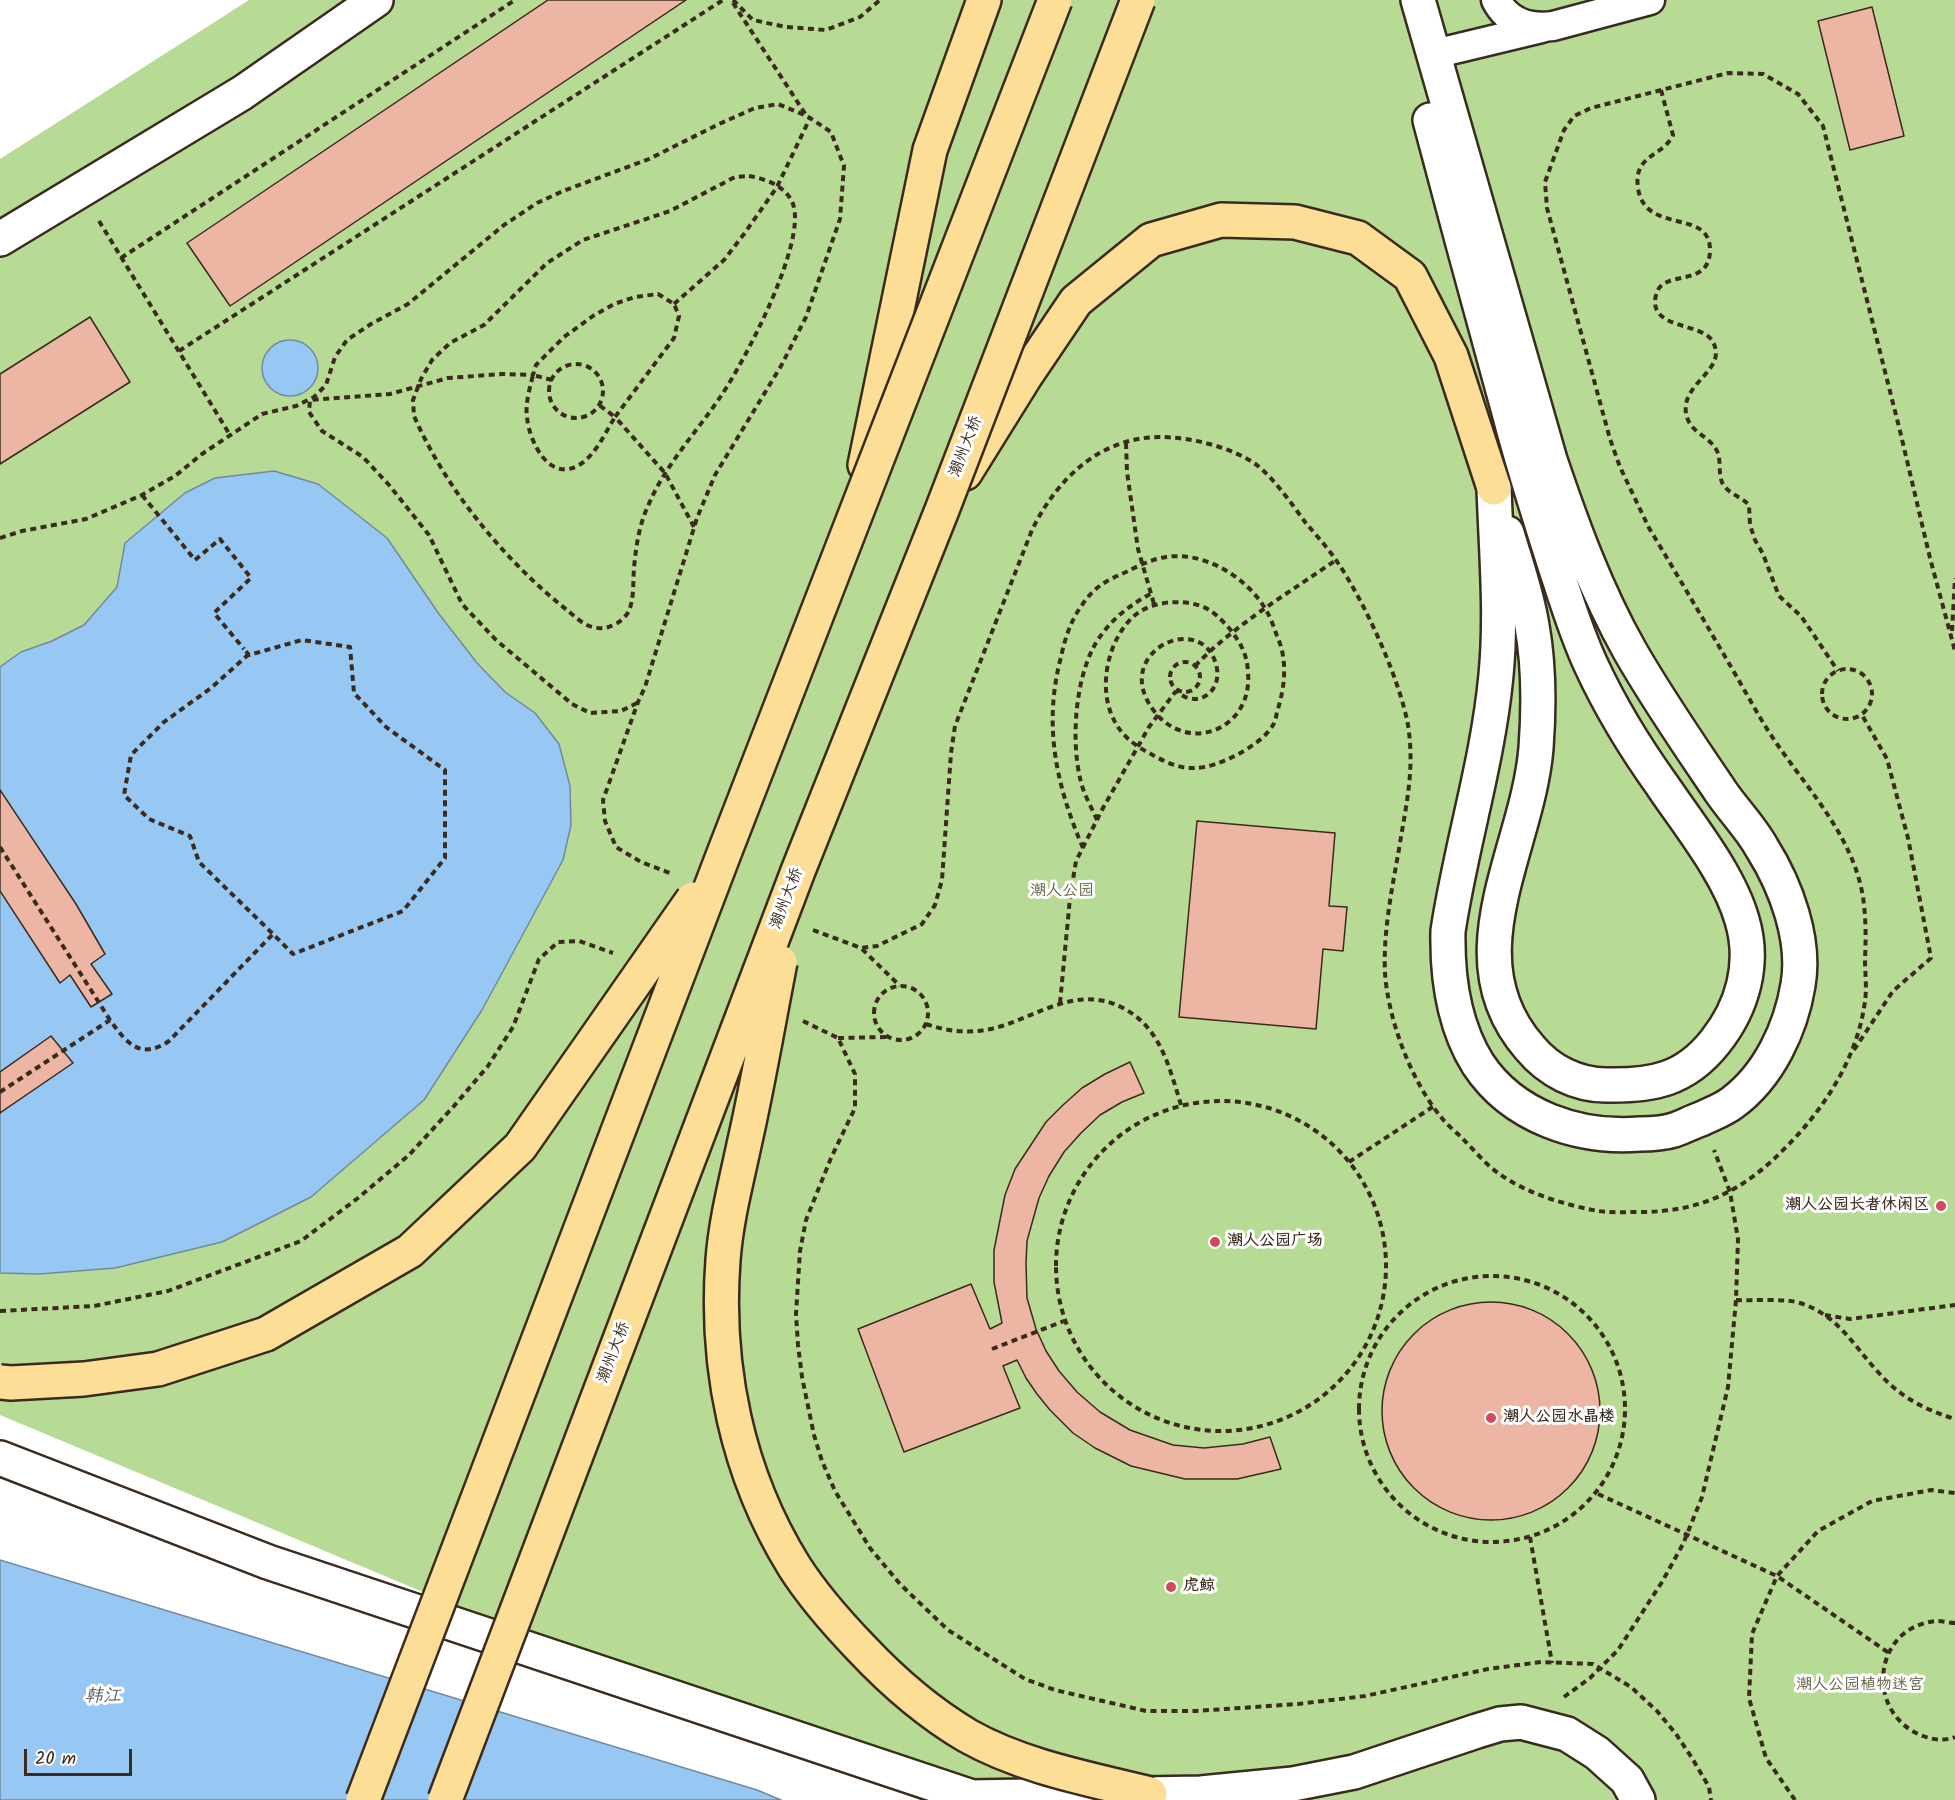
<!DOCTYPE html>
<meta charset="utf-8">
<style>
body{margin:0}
#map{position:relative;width:1955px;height:1800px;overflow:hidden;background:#fff;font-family:Kalam,sans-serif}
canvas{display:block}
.scale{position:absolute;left:24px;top:1749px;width:108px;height:27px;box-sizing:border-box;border:3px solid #3b2a1e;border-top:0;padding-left:8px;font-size:18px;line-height:21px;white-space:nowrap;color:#3b2a1e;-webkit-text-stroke:4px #fff;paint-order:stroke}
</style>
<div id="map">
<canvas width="1955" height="1800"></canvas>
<div class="scale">20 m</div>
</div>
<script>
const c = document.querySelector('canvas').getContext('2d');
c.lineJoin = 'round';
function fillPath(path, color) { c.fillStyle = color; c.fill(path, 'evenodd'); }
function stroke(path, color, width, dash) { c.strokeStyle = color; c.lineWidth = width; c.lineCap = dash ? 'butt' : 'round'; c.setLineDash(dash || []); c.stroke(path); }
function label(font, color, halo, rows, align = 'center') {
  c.font = font + ' Kalam,"LXGW WenKai TC",sans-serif'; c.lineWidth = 6; c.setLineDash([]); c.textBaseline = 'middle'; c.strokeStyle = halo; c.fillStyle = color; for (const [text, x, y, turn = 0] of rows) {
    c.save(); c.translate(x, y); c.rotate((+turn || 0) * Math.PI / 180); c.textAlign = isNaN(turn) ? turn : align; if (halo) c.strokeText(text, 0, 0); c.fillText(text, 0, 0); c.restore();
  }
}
const green = new Path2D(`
 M 249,0 L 1955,0 L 1955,1800 L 920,1800 L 0,1415 L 0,159 Z`);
const water = new Path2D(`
 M262 368a28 28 0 1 1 56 0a28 28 0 1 1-56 0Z
 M 274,471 L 318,484 L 387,538 L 439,614 L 477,663 L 505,692 L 535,713 L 559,744 L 570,786 L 571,825 L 563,860 L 482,1010 L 424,1100 L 311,1197 L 222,1242 L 115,1268 L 40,1274 L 0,1273 L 0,667 L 21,652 L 52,641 L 84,625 L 117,587 L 125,543 L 185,493 L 215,478 Z
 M 0,1560 L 757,1790 L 781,1800 L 0,1800 Z`);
const building = new Path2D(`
 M 548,0 L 686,0 L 230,306 L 187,243 Z
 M 1872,7 L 1904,136 L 1850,150 L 1818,21 Z
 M 90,317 L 130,382 L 0,464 L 0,374 Z
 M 0,790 L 76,904 L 105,954 L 91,964 L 112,994 L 91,1007 L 70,975 L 60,983 L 0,891 Z
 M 1197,821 L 1335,833 L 1329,906 L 1347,907 L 1343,951 L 1323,949 L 1316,1029 L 1179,1017 Z
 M 51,1036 L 73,1063 L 0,1113 L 0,1072 Z
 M 1130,1062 L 1144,1093 L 1122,1102 L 1100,1115 L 1081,1133 L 1064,1152 L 1049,1176 L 1039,1198 L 1027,1241 L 1026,1263 L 1027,1298 L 1036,1329 L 1046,1351 L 1059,1371 L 1077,1392 L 1100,1412 L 1130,1430 L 1173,1445 L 1204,1448 L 1243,1444 L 1270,1437 L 1281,1469 L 1237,1479 L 1185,1479 L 1131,1466 L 1095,1448 L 1073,1433 L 1050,1410 L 1037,1394 L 1026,1378 L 1017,1360 L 1003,1366 L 1020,1408 L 904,1452 L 858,1329 L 971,1284 L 990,1329 L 1002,1323 L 994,1282 L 994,1250 L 1005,1195 L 1015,1169 L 1046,1122 L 1063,1105 L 1082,1088 L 1105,1074 Z
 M1382 1411a109 109 0 1 1 218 0a109 109 0 1 1-218 0Z`);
const path = new Path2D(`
 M 733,0 L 753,20 L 786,27 L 826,30 L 860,17 L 880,0
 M 733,3 L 806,115
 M 1661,90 L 1673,135 C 1663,157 1633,154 1638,188 C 1645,236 1711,207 1710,251 C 1709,289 1662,268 1656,295 C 1647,330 1703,322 1713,342 C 1728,370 1681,383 1686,413 C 1689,433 1709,435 1717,451 C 1722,462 1717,476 1724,486 C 1731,495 1742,497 1749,505 L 1750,525 L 1755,540 L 1763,554 L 1779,596 L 1801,616 L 1838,671
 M 749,176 C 766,179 786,186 793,204 C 807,243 744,362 721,396 C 696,433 665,465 648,506 C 639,525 636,547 634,568 C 633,581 634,596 630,608 C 628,616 618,624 611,626 C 602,630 592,628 585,624 C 578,620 572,614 567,610 C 529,580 495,544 466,505 C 448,481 432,454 419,427 L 414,416 L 413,400 L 421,379 L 432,360 L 450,343 L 484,325 L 547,263 L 583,240 L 670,211 L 735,177 Z
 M 99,221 L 230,435
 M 121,258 L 515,0
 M 674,304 L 724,260 L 744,234 L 777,187 L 810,118
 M 179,351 L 723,0
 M549 391a27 27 0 1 1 54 0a27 27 0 1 1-54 0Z
 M 552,380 L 533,375 C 530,388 525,403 527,417 C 529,441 549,483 579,465 C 596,455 605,433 615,417 L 599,405
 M 1126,443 L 1127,472 L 1138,549 L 1154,604
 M 142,495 L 195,560 L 220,539 L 251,578 L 214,613 L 244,649
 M 0,538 L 22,531 L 86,519 L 142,495 L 175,476 L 202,454 L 262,414 L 296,406 L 314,397 L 326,385 L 335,357 L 347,340 L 371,324 L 408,304 L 504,225 L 537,203 L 563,191 L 649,159 L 719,124 L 755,108 L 778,104 L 807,116 L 831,132 L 844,166 L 840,219 L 806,317 L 781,366 L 715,475 L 697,518 L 645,687 L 638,702 L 603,800 L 605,821 L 616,847 L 641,862 L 670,873
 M 1952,631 L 1955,578
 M 249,654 L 211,688 L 164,722 L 131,755 L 124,795 L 149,819 L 190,836 L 199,862 L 273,934
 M1170 677a15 15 0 1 1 30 0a15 15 0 1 1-30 0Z
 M 1195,666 C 1233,626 1290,592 1336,560
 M1822 694a25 25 0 1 1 50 0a25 25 0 1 1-50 0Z
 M 637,703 L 621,711 L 590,713 L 572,704 L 496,640 L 462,604 L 429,535 L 389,485 L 363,457 L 322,431 L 309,412 L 310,400 L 390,394 L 448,378 L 503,374 L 533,375 L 536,365 L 564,337 L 593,316 L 614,304 L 635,297 L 658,294 L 674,304 L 679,316 L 674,338 L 615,417 L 665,473 L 694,527
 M 1097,820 C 1092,808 1084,795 1081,782 C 1070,741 1075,668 1102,634 C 1115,616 1132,604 1152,593
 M 0,847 L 110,1020
 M 1083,848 C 1056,785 1043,725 1061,657 C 1065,638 1071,620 1082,605 C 1095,586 1106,581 1126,572 C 1138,566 1152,559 1166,557 C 1204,551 1247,577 1266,610 C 1271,618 1274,628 1277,636 C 1288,660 1285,687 1277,712 C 1276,716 1276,721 1273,725 C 1262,745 1218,768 1195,768 C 1179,769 1163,761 1149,753 C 1134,745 1121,735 1114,720 C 1097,688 1108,639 1134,616 C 1151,601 1181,599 1201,606 C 1212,610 1221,619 1229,628 C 1240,642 1247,653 1248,672 C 1253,730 1188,755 1154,711 C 1108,651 1206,607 1217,669 C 1220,686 1207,703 1188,698 C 1184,697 1180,694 1176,691
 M 813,930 L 861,948 L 877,946 L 922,924 L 935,905 L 942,880 L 951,753 L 955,726 L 1032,530 C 1057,479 1099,438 1159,437 C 1190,437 1233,447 1258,466 C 1275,480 1292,504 1305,522 C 1316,535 1328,548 1338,563 C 1365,603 1399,677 1408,725 C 1415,770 1406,805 1399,849 C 1392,889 1383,932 1385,973 C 1388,1019 1411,1081 1441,1117 C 1447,1125 1456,1132 1463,1139 C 1475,1151 1487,1166 1501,1175 C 1528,1194 1566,1205 1598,1211 C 1612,1213 1626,1212 1640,1212 C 1702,1212 1745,1190 1787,1146 C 1826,1107 1858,1056 1865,1001 C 1867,988 1865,973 1865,959 C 1866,939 1866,918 1863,897 C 1853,837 1810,792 1777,744 C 1761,721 1748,696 1734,672 C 1706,624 1678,576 1649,528 L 1620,467 L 1610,439 L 1547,208 L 1545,182 L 1564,130 L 1574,116 L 1591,108 L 1728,73 L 1763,74 L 1798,94 L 1823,126 L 1900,431 L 1930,558 L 1955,651
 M 862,949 L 900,986
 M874 1013a27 27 0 1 1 54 0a27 27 0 1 1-54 0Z
 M 1060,1003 L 1070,898 L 1076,861 L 1103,808 L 1149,727 L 1176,691
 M 803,1021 L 838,1038 L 855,1074 L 855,1108 L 831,1158 L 806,1220 L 800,1251 L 796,1314 L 798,1345 L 802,1377 L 814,1435 L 822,1461 L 835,1491 L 870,1548 L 900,1584 L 948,1630 L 1025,1679 L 1055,1690 L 1146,1711 L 1196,1711 L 1298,1704 L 1365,1696 L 1488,1669 L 1541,1662 L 1593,1664 L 1631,1687 L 1657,1711 L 1676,1734 L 1692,1758 L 1709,1787 L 1711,1800
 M 926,1024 C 952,1033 976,1034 1002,1026 C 1042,1013 1079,986 1121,1007 C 1160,1026 1169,1066 1181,1105
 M 838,1038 L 888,1037
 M 1854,1050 L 1893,991 L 1931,958 L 1908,838 L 1887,759 L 1862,715
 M 0,1092 L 110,1020 C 127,1044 141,1060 169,1041 L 273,934 L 293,954 L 403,911 L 445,858 L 445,770 L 386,727 L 354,693 L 350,647 L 302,640 L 249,655 L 244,649
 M1056 1266a165 165 0 1 1 330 0a165 165 0 1 1-330 0Z
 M 1349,1162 L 1434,1106
 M1359 1409a133 133 0 1 1 266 0a133 133 0 1 1-266 0Z
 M 1736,1300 C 1753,1301 1785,1298 1800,1303 C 1838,1315 1853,1345 1878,1372 C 1900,1397 1923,1409 1955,1419
 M 0,1311 L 94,1306 L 168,1291 L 301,1241 L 358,1198 L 409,1155 L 454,1106 L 488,1066 L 513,1027 L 539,959 L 558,942 L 579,941 L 613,953
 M 1825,1315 L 1850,1319 L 1955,1305
 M 992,1349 L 1064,1321
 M 1598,1494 L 1777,1576 L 1889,1653
 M 1530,1537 L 1552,1663
 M 1955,1623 C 1949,1623 1942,1621 1937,1621 C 1872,1626 1864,1714 1923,1736 C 1933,1740 1945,1741 1955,1737
 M 1564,1697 L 1590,1678 L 1618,1650 L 1662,1582 L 1683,1544 L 1702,1497 L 1728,1387 L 1736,1300 L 1738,1239 L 1730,1192 L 1714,1150
 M 1795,1800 L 1766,1758 L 1749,1698 L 1752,1634 L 1777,1576 L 1818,1531 L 1872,1501 L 1931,1490 L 1955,1493`);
const street = new Path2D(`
 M 1496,0 C 1508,23 1529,29 1553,26 L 1650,0
 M 1434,54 L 1542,28`);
const secondary = new Path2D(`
 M 1418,0 L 1550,460 C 1572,525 1596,591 1630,651 C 1658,700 1690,746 1721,792 C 1734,811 1751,828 1762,848 C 1786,886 1806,940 1798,985 C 1791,1028 1769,1076 1732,1103 C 1723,1110 1711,1114 1701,1119 C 1692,1122 1683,1127 1674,1130 C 1664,1133 1651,1134 1640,1134 C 1579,1139 1513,1117 1478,1064 C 1453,1024 1447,977 1448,931 C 1461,845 1488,762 1496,675 C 1502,615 1496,548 1494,488
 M 1430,120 C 1456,219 1483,317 1510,416 C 1523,466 1539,516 1555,566 C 1566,599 1576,633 1591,665 C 1609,704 1637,750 1662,785 C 1689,825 1729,874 1742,920 C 1755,963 1743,1007 1715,1042 C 1685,1080 1652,1086 1606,1085 C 1577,1085 1549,1071 1530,1048 C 1450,957 1528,849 1536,748 C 1539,708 1539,665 1532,626 C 1527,594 1516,564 1507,533
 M 0,239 L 242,93 L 376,0
 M 0,1458 L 268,1562 L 981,1800
 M 970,1797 L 1201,1793 L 1293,1784 L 1354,1772 L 1477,1731 L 1500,1724 L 1521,1722 L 1567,1734 L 1597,1753 L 1627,1780 L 1638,1800`);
const highway = new Path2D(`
 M 865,465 L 930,150 L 984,0
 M 965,473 L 1026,375 L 1076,301 L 1151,240 L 1221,220 L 1295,222 L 1358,238 L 1410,276 L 1451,356 L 1494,488`);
const highwayBridge = new Path2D(`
 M 780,962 C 768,1023 758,1084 744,1145 C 736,1183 726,1220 723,1260 C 715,1367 737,1474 794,1566 C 813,1596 837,1623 861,1648 C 892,1681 929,1713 968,1736 C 1023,1767 1090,1779 1150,1794
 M 0,1382 L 11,1383 L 84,1379 L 158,1369 L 266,1334 L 410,1251 L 520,1147 L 693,899
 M 363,1800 L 723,856 L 1055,0
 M 445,1800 L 798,871 L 942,510 L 1138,0`);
const markers = [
 [1941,1206,6,"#d1495b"],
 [1215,1242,6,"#d1495b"],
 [1491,1418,6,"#d1495b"],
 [1171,1587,6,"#d1495b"]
];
const streetNames = [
 ["潮州大桥",967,447,-69],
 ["潮州大桥",788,899,-69],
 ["潮州大桥",615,1353,-69]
];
const parkNames = [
 ["潮人公园",1062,892],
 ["潮人公园植物迷宫",1860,1686]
];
const poiNames = [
 ["潮人公园长者休闲区",1929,1206,"right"],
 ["潮人公园广场",1227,1242],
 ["潮人公园水晶楼",1503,1418],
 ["虎鲸",1183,1587]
];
const waterNames = [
 ["韩江",103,1698]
];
fillPath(green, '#b7db95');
fillPath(water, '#97c8f3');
stroke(water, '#72899e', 1.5);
fillPath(building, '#edb5a4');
stroke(building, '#3b2a1e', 1.5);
stroke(street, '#3b2a1e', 33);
stroke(secondary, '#3b2a1e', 38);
stroke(highway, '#3b2a1e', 38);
stroke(path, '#3b2a1e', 4, [6, 4.5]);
stroke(street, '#fff', 28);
stroke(secondary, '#fff', 33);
stroke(highway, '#fcde96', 33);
stroke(highwayBridge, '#3b2a1e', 38, []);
stroke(highwayBridge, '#fcde96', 33);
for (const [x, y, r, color] of markers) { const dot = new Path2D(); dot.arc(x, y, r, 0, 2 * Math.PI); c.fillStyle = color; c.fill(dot); stroke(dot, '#fff', 2); }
label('16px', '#3b2a1e', '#fff', streetNames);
label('16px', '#605f42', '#fff', parkNames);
label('bold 16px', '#3b2a1e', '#fff', poiNames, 'left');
label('italic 18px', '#57595e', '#fff', waterNames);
</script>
